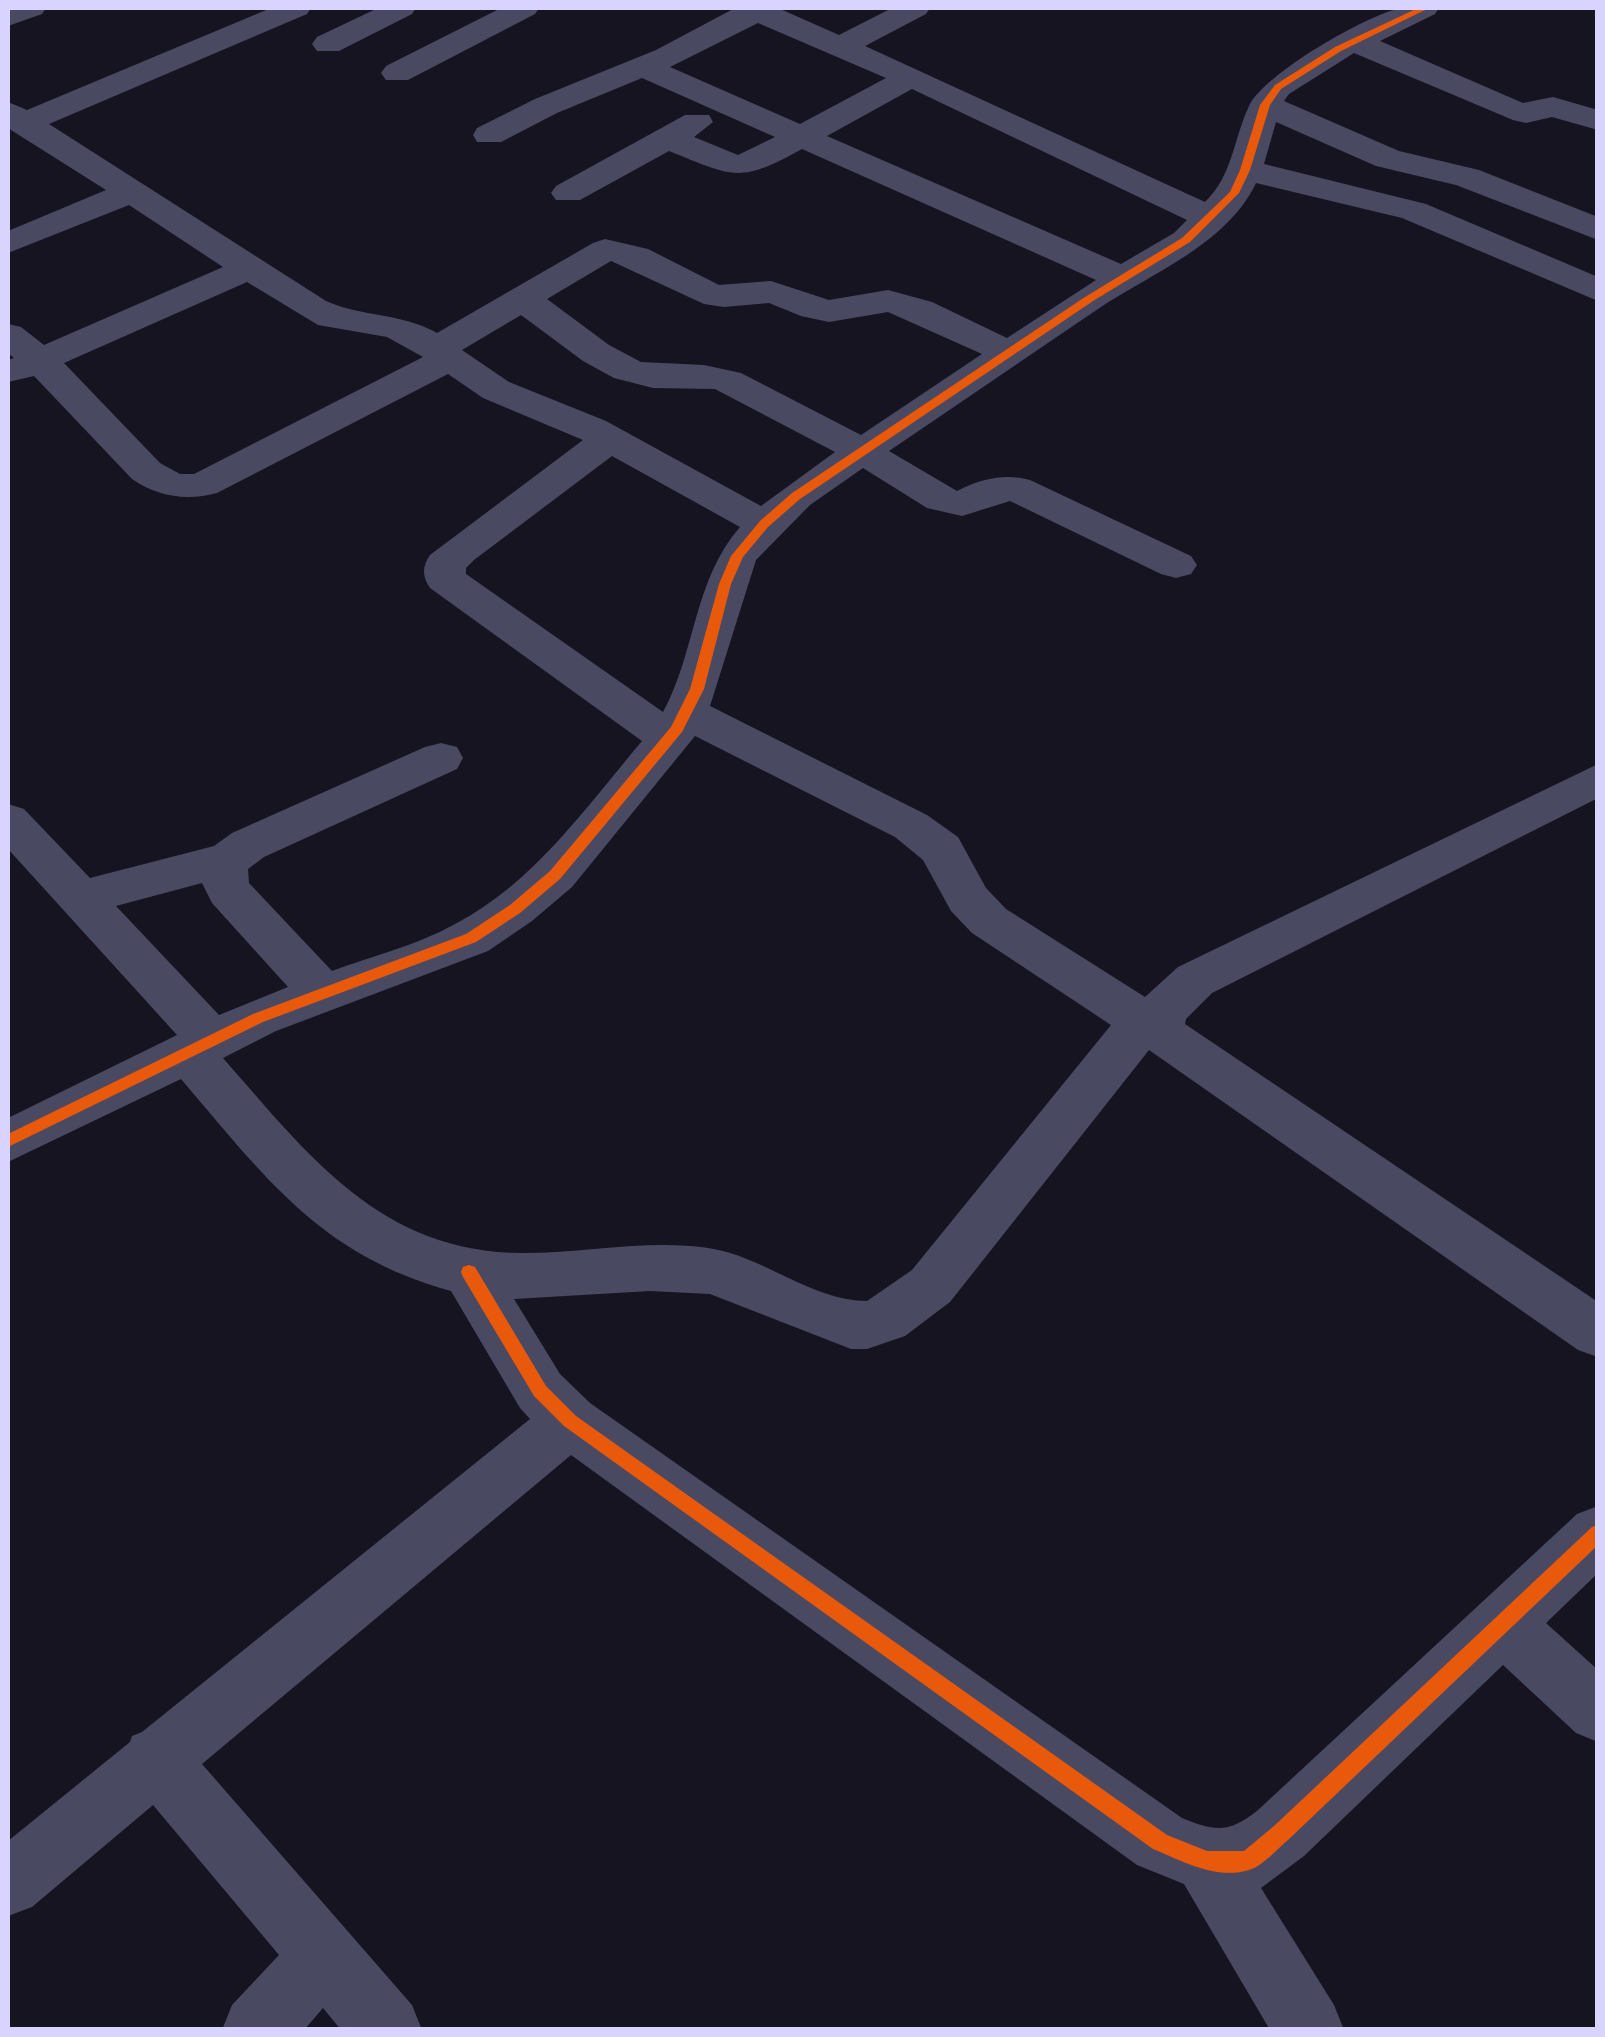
<!DOCTYPE html>
<style>
body{margin:0}
#map{position:relative;width:1605px;height:2037px;overflow:hidden;background:#161421;font-family:"Varela Round",sans-serif}
canvas{display:block}
.frame{position:absolute;inset:0;border:10px solid #d9d4ff;pointer-events:none}
</style>
<div id="map">
<canvas width="1605" height="2037"></canvas>
<div class="frame"></div>
</div>
<script>
const c = document.querySelector('canvas').getContext('2d');
c.lineJoin = 'round';
function fillPath(path, color) { c.fillStyle = color; c.fill(path, 'evenodd'); }
const street = new Path2D(`
 M 8,8 L 46,8 L 42,14 L 8,26 Z
 M 271,8 L 311,8 L 307,14 L 49,124 L 326,301 C 362,317 402,313 437,333 L 593,243 L 605,239 L 648,249 L 719,285 L 771,281 L 829,300 L 888,290 L 932,302 L 1007,338 L 1096,280 L 802,149 C 739,184 734,177 669,151 L 580,200 L 556,200 L 551,193 L 556,186 L 685,115 L 709,115 L 713,122 L 694,137 L 738,155 L 775,137 L 642,78 L 557,113 L 501,142 L 477,142 L 473,135 L 477,128 L 535,99 L 656,50 L 735,8 L 778,8 L 839,35 L 892,8 L 930,8 L 926,14 L 865,46 L 1205,202 C 1233,175 1233,140 1249,106 C 1264,74 1366,15 1401,8 C 1412,5 1428,7 1439,8 L 1435,14 L 1380,41 L 1523,103 L 1553,97 L 1598,110 L 1598,130 L 1552,117 L 1526,123 L 1513,120 L 1354,53 L 1289,94 L 1284,101 L 1399,151 L 1479,170 L 1598,217 L 1598,240 L 1456,185 L 1376,166 L 1276,122 L 1264,164 L 1426,204 L 1598,277 L 1598,301 L 1402,218 L 1256,183 C 1227,244 1152,273 1098,309 C 1028,356 959,404 889,451 L 957,491 C 980,479 1005,473 1030,480 L 1191,556 L 1197,565 L 1191,574 L 1176,578 L 1161,574 L 1010,501 L 962,516 L 927,508 L 863,468 L 810,505 L 756,560 L 710,706 L 927,815 L 958,837 L 986,888 L 1006,909 L 1145,997 L 1178,967 L 1598,764 L 1598,798 L 1212,993 L 1186,1019 L 1185,1024 L 1598,1302 L 1598,1357 L 1578,1350 L 1149,1050 L 950,1302 L 905,1336 L 867,1349 L 851,1349 L 710,1294 L 650,1291 L 514,1299 L 560,1374 L 590,1403 L 1182,1818 C 1216,1832 1229,1833 1258,1810 L 1577,1514 L 1598,1506 L 1598,1573 L 1546,1623 L 1598,1670 L 1598,1742 L 1576,1733 L 1503,1665 L 1304,1856 L 1261,1888 L 1334,2005 L 1344,2030 L 1270,2030 L 1184,1884 L 1137,1865 L 571,1455 L 202,1764 L 412,2005 L 422,2030 L 341,2030 L 323,2008 L 304,2030 L 222,2030 L 232,2005 L 279,1955 L 153,1805 L 32,1907 L 8,1916 L 8,1841 L 130,1742 L 132,1736 L 142,1732 L 530,1419 L 520,1408 L 451,1291 C 320,1255 265,1177 181,1079 L 8,1162 L 8,1118 L 177,1035 L 8,849 L 8,804 L 24,809 L 90,878 L 214,846 L 232,833 L 425,747 L 441,743 L 457,747 L 463,758 L 457,769 L 264,857 L 248,869 L 249,883 L 332,971 C 372,956 418,945 455,924 C 534,883 586,807 642,741 L 430,588 C 422,576 422,567 430,555 L 583,440 L 483,398 L 448,374 L 217,493 C 187,501 158,497 132,479 L 34,376 L 8,382 L 8,360 L 14,358 L 8,353 L 8,324 L 21,327 L 44,345 L 223,267 L 129,205 L 8,253 L 8,231 L 106,190 L 11,130 L 8,126 L 8,102 L 27,110 ZM 758,23 L 886,78 L 800,124 L 670,67 ZM 912,89 L 1187,220 L 1174,233 L 1121,264 L 827,136 ZM 611,261 L 704,304 L 724,307 L 769,303 L 801,316 L 829,322 L 888,312 L 982,354 L 861,435 L 741,373 L 704,365 L 641,362 L 609,345 L 547,299 ZM 247,282 L 318,325 L 387,337 L 423,357 L 194,474 L 180,474 L 160,463 L 64,363 ZM 521,315 L 583,361 L 614,378 L 653,388 L 715,389 L 835,452 L 761,506 L 606,421 L 509,382 L 462,350 ZM 612,456 L 740,527 C 693,581 696,652 663,712 L 466,574 L 466,568 L 474,560 ZM 695,736 L 895,837 L 923,860 L 951,911 L 972,933 L 1111,1025 L 912,1270 L 867,1301 C 811,1301 764,1256 708,1248 C 647,1239 586,1253 525,1253 C 382,1254 309,1156 223,1058 L 276,1031 L 488,951 L 532,921 L 572,887 ZM 202,883 L 212,903 L 288,987 L 219,1015 L 116,906 Z
 M 378,8 L 416,8 L 412,14 L 339,51 L 317,51 L 312,44 L 317,37 Z
 M 501,8 L 539,8 L 535,14 L 408,80 L 386,80 L 381,73 L 386,66 Z`);
const cycleway = new Path2D(`
 M 1418,8 L 1429,8 L 1341,51 L 1281,89 L 1270,105 L 1250,170 L 1239,193 L 1190,242 L 1093,301 L 800,499 L 768,527 L 743,557 L 731,584 L 704,689 L 682,732 L 560,879 L 520,913 L 476,942 L 263,1022 L 8,1147 L 8,1134 L 253,1014 L 466,934 L 510,905 L 550,871 L 671,727 L 690,689 L 719,584 L 731,556 L 760,521 L 792,493 L 1085,297 L 1182,238 L 1230,192 L 1240,170 L 1260,105 L 1275,85 L 1335,47 Z
 M 469,1265 L 475,1267 L 546,1386 L 576,1416 L 1167,1835 L 1207,1851 L 1244,1851 L 1274,1826 L 1592,1527 L 1598,1525 L 1598,1545 L 1288,1840 C 1277,1849 1263,1866 1249,1870 C 1216,1880 1182,1861 1153,1849 L 564,1426 L 534,1396 L 463,1277 L 461,1272 L 463,1267 Z`);
fillPath(street, '#4a4962');
fillPath(cycleway, '#e8590c');
</script>
